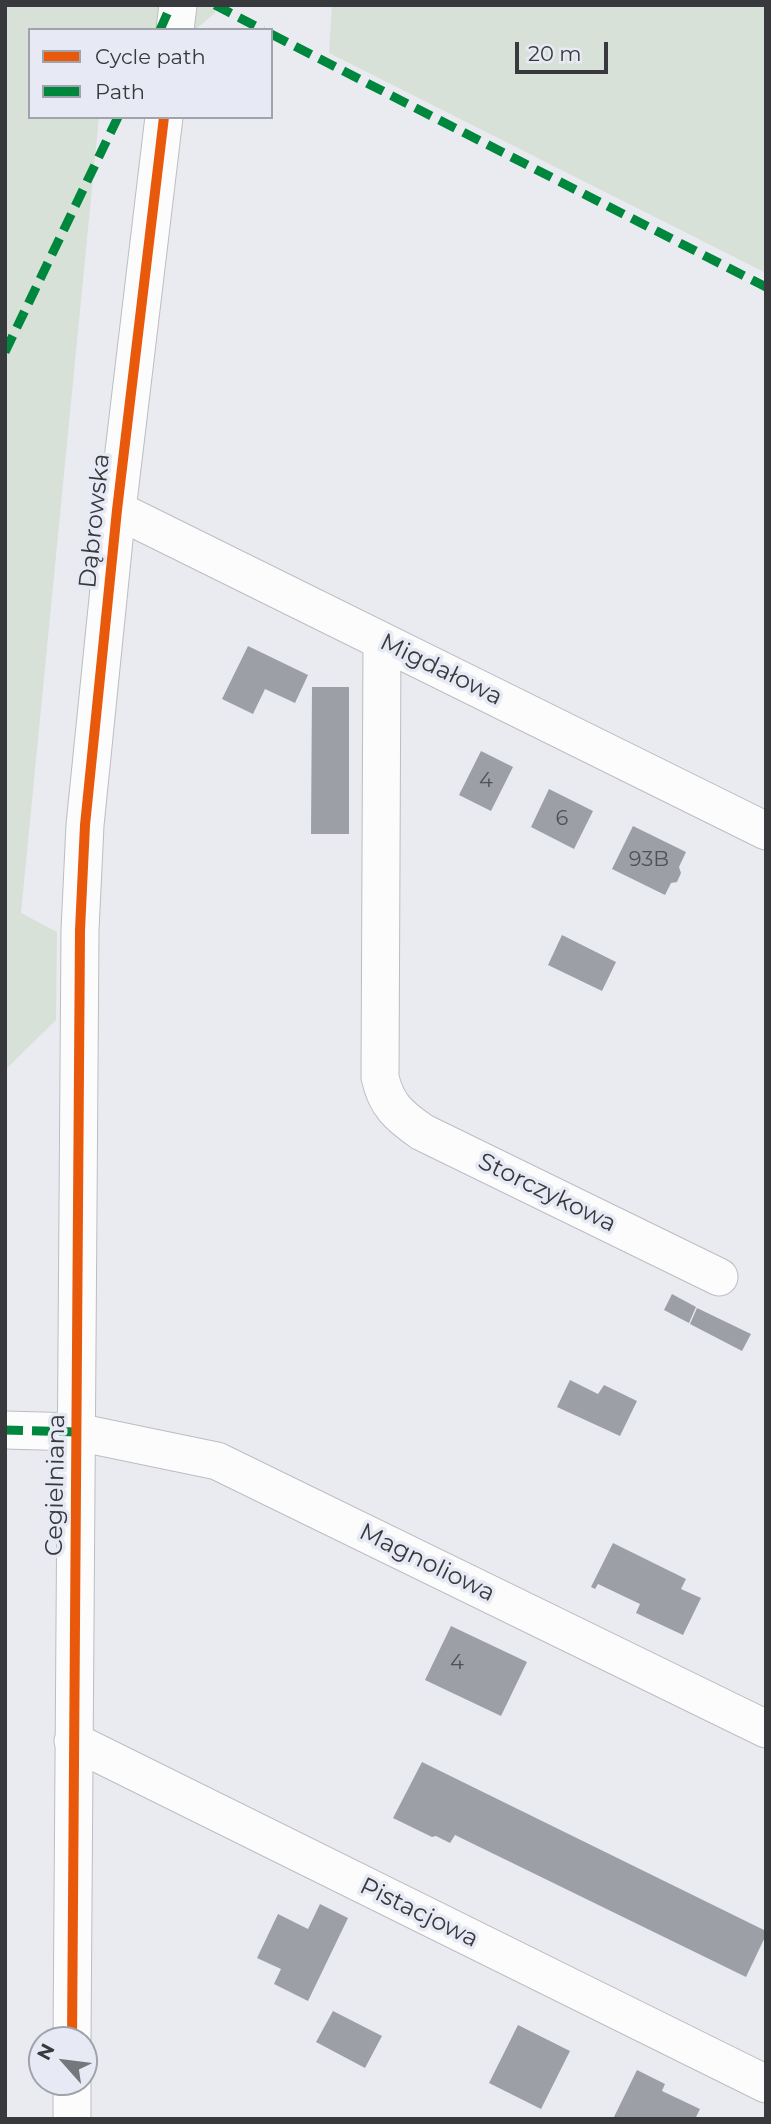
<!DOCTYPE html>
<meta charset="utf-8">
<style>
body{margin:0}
#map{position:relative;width:771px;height:2124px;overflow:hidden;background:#eaebf1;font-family:Montserrat,sans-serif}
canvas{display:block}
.frame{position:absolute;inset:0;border:7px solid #38393d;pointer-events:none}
.legend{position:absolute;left:28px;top:28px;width:245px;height:91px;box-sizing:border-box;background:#e7eaf4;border:2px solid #a1a3ab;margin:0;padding:9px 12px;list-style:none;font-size:21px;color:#38393d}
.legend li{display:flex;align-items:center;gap:14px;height:35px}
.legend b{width:35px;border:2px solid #a1a3ab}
.north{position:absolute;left:28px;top:2026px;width:70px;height:70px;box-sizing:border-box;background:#e7eaf4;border:2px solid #a1a3ab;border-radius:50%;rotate:298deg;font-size:19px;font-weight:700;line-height:28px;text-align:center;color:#38393d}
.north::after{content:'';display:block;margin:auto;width:24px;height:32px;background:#76777c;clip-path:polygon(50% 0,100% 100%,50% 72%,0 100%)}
.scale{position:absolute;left:515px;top:42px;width:93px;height:32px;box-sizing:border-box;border:4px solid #38393d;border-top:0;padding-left:9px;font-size:21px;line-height:24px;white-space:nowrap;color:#38393d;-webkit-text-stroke:5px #e7eaf4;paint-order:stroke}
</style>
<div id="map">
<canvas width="771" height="2124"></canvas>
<div class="frame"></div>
<ul class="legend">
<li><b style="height:9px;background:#e8590c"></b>Cycle path</li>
<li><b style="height:9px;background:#00873e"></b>Path</li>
</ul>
<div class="north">N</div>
<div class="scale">20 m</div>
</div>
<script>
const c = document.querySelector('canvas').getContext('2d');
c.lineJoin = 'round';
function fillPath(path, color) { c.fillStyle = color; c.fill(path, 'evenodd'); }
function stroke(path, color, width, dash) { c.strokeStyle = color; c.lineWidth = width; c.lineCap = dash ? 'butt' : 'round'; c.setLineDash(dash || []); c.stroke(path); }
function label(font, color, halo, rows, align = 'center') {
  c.font = font + ' Montserrat,sans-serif'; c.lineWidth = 7; c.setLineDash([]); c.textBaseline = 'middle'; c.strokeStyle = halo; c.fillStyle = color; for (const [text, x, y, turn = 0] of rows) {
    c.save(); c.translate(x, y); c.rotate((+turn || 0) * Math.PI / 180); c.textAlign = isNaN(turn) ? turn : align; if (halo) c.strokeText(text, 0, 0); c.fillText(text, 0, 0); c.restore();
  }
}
const green = new Path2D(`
 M 5,5 L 216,5 L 215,13 L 195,30 L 30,30 L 30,117 L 99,117 L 21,913 L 57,932 L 56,1020 L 5,1070 Z
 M 332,5 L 766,5 L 766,273 L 329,53 Z`);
const building = new Path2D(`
 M 248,646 L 308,675 L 295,703 L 265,689 L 253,714 L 222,699 Z
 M 312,687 L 349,687 L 349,834 L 311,834 Z
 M 481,751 L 513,767 L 491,811 L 459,795 Z
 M 549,789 L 593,811 L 574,849 L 531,827 Z
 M 633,826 L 686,852 L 679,867 L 681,873 L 677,882 L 671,883 L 665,895 L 612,869 Z
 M 562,935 L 616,962 L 602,991 L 548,965 Z
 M 672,1294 L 696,1307 L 689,1323 L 664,1310 Z
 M 697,1308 L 751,1334 L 742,1351 L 690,1324 Z
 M 570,1380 L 598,1394 L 604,1385 L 637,1401 L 620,1436 L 557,1407 Z
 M 613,1543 L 686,1579 L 681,1589 L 701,1598 L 683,1635 L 636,1613 L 640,1604 L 598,1584 L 595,1589 L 591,1587 Z
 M 451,1626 L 527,1662 L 501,1716 L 425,1680 Z
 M 422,1762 L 766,1931 L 766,1935 L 746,1977 L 455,1835 L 450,1843 L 436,1836 L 432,1837 L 393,1818 Z
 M 320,1904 L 348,1918 L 308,2001 L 274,1984 L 281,1969 L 257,1958 L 278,1914 L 308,1929 Z
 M 333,2011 L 382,2036 L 365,2068 L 316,2042 Z
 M 518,2025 L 570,2051 L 541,2109 L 489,2083 Z
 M 637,2070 L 665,2084 L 662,2091 L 700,2109 L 695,2119 L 613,2119 Z`);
const minor = new Path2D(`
 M 175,30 L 178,5
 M 117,510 L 766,831
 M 382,641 L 380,1077 C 386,1105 399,1116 422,1132 L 719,1277
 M 5,1430 L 77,1432 L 217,1461 L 766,1729
 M 73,1741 L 766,2084
 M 72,2040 L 80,930 L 85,825 L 117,510 L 164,117
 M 72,2119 L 72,2082`);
const quiet = new Path2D(`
 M 215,5 L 263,30
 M 160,30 L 171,5
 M 271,34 L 766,287
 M 5,352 L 118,117
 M 5,1430 L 77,1432`);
const cycleway = new Path2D(`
 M 72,2040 L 80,930 L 85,825 L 117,510 L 164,117`);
const numberNames = [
 ["4",486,781],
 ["6",562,819],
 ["93B",649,860],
 ["4",457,1663]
];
const streetNames = [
 ["Dąbrowska",95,521,-84],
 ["Migdałowa",441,670,26],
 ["Storczykowa",547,1193,26],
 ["Cegielniana",56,1485,-89],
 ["Magnoliowa",427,1563,26],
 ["Pistacjowa",419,1913,26]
];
fillPath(green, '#d8e1d7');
fillPath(building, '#9d9fa7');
stroke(minor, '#bcbdc2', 39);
stroke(minor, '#fcfcfd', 37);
stroke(quiet, '#00873e', 9, [18, 9]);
stroke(cycleway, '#e8590c', 10);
label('21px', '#515258', null, numberNames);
label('24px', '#38393d', '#e7eaf4', streetNames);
</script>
